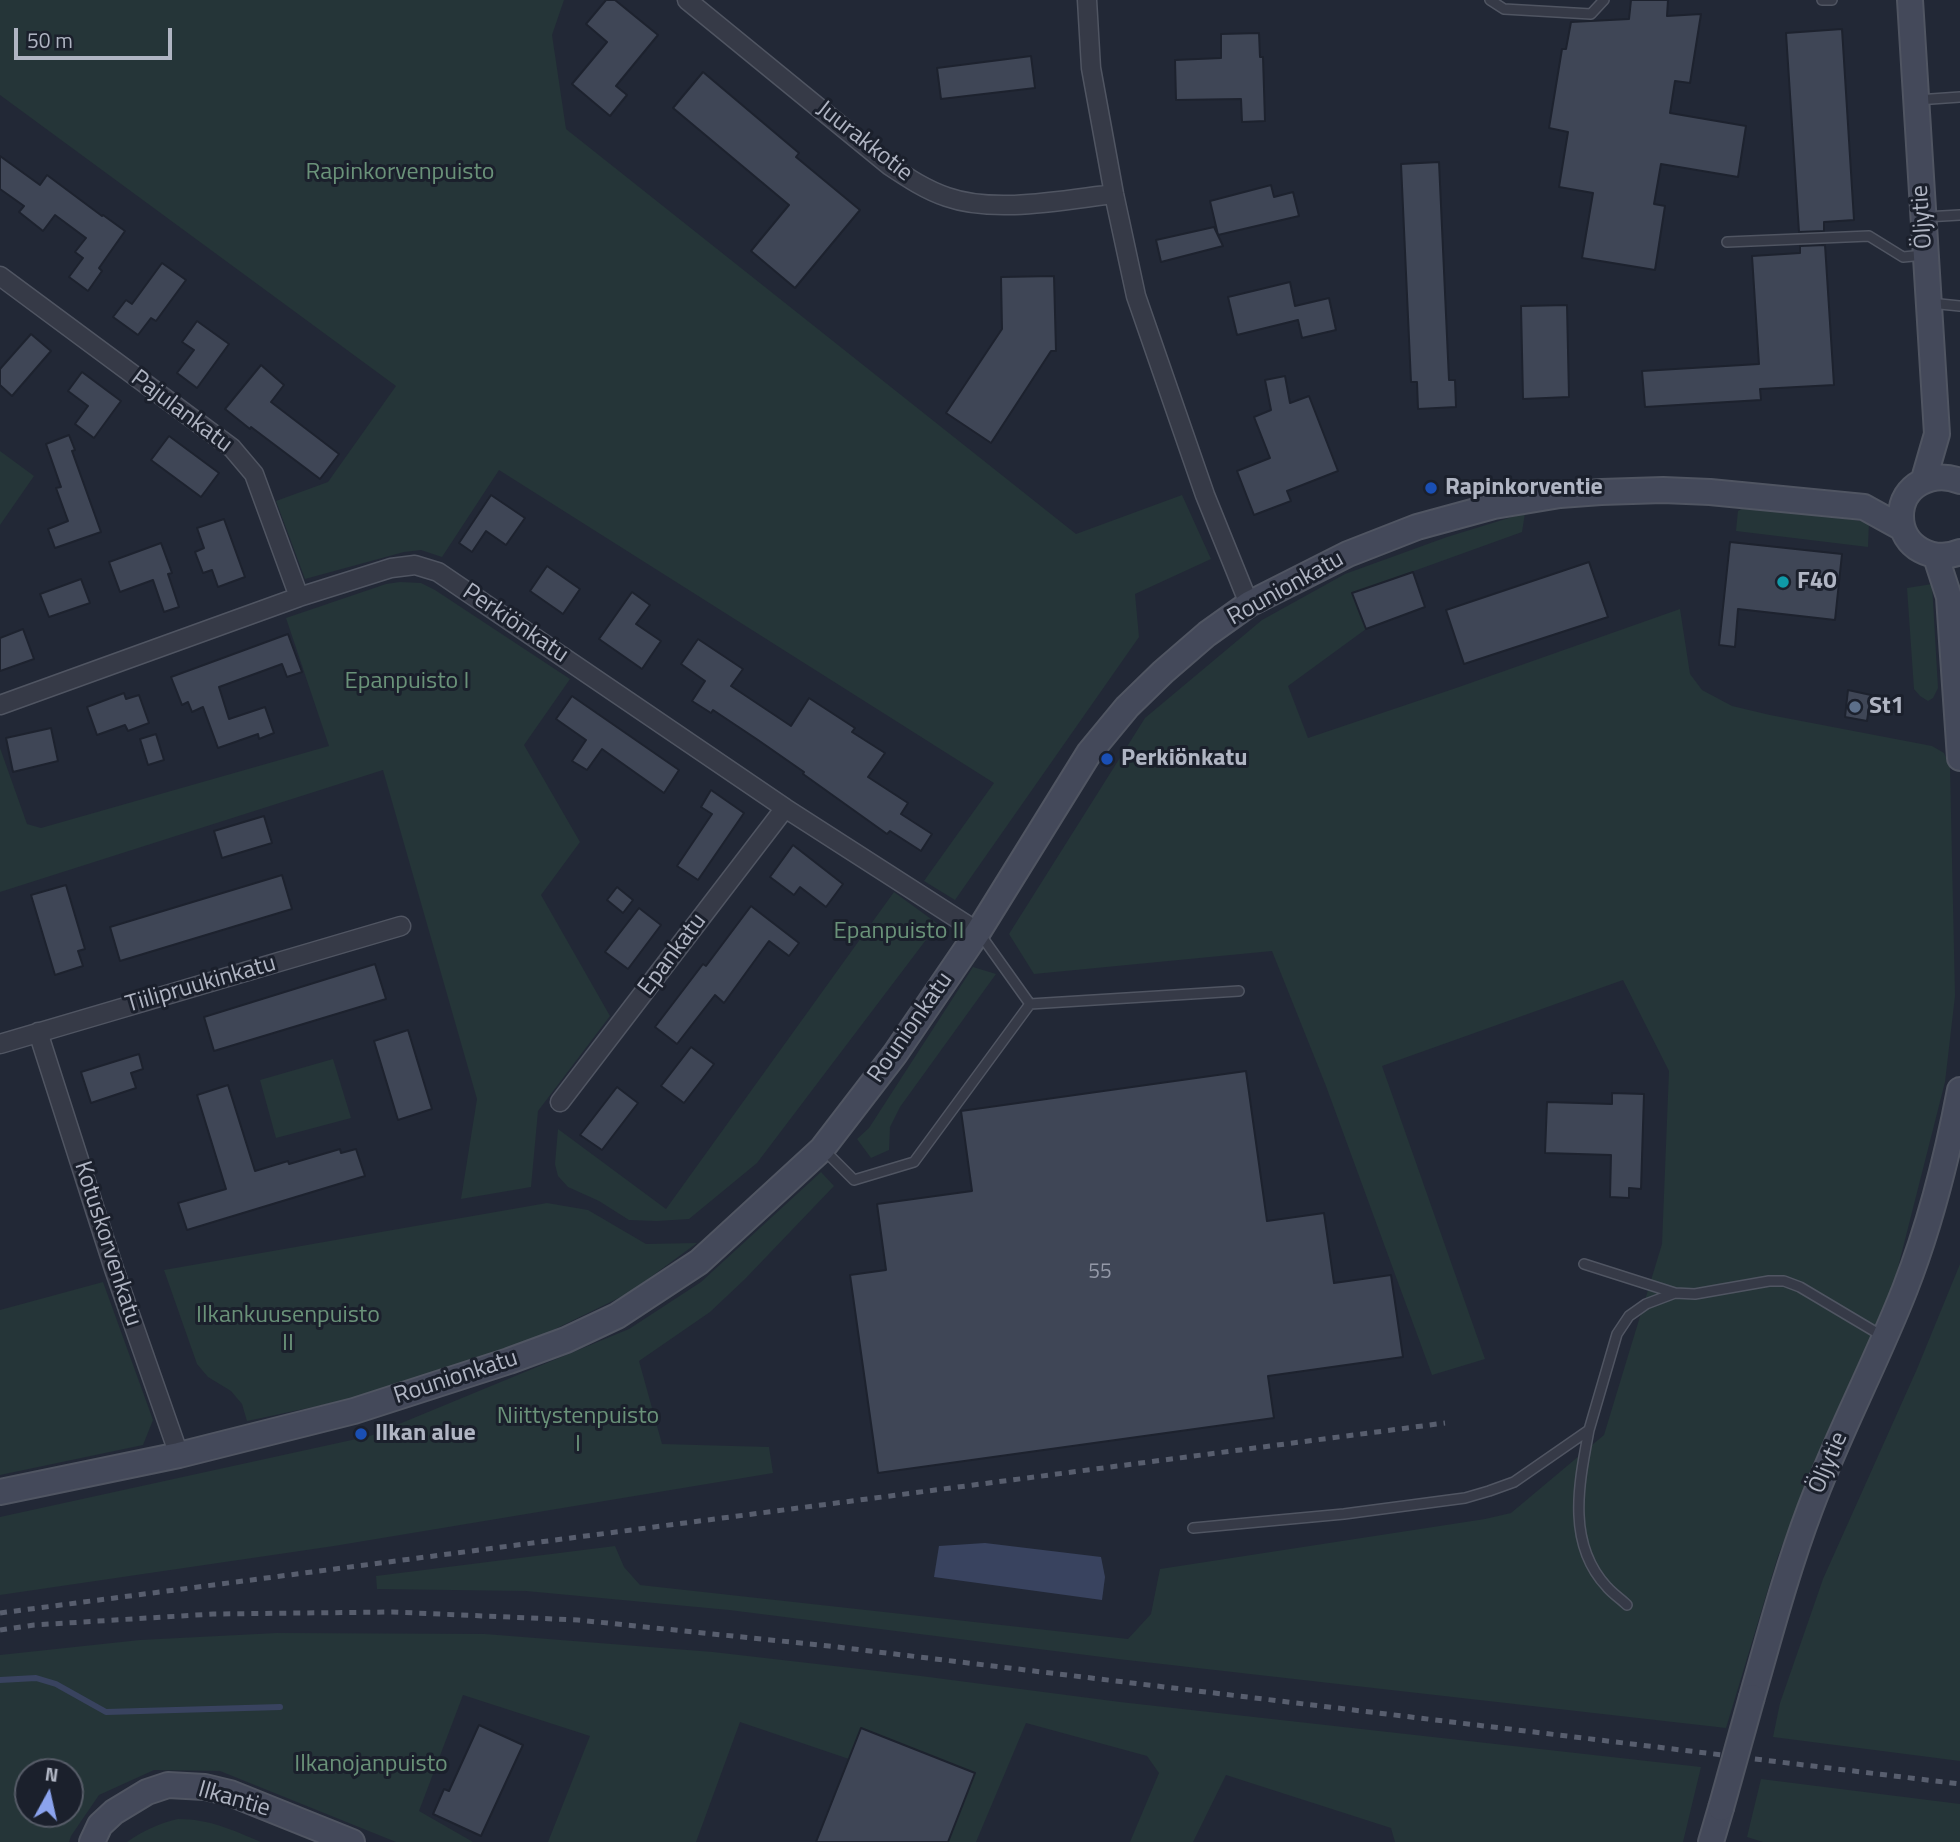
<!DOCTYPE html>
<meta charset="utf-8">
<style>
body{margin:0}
#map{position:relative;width:1960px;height:1842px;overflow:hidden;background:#222836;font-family:"Titillium Web",sans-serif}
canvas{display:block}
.north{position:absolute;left:14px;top:1758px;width:70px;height:70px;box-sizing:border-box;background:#1b202c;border:2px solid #575c68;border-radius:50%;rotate:8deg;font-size:19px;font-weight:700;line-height:28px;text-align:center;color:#b0b5c3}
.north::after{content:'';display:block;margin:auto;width:24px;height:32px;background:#8ba3ee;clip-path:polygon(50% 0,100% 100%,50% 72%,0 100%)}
.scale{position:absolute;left:14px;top:28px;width:158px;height:32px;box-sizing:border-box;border:4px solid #b0b5c3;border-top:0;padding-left:9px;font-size:21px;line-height:24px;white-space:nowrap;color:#b0b5c3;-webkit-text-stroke:5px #1b202c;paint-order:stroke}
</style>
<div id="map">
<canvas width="1960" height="1842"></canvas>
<div class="north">N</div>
<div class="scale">50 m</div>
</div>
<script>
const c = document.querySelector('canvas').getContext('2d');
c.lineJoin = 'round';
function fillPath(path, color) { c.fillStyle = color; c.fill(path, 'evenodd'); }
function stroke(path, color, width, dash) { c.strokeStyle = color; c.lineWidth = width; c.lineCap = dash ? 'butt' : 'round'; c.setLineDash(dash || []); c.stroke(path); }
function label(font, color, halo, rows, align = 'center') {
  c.font = font + ' "Titillium Web",sans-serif'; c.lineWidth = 6; c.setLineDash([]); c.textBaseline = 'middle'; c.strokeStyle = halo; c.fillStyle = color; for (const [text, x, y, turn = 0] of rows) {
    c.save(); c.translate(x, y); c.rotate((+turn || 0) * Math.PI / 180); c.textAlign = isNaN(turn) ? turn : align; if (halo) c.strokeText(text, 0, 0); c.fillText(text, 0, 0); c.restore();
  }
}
const green = new Path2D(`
 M 0,0 L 564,0 L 552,35 L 566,129 L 1076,534 L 1182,495 L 1211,559 L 1135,594 L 1139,637 L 955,900 L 924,881 L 994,783 L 499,470 L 442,557 L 421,550 L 404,552 L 305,579 L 276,501 L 328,482 L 396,386 L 0,95 Z
 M 0,451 L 34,476 L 0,525 Z
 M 1746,506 L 1869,522 L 1868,547 L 1736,531 L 1738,511 Z
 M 1525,513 L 1522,532 L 1353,593 L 1366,629 L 1288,686 L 1308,738 L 1459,687 L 1680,609 L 1690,674 L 1702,690 L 1732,706 L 1770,715 L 1932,746 L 1944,753 L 1950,767 L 1955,996 L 1945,1082 L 1892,1291 L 1831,1423 L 1778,1556 L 1726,1728 L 1118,1659 L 729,1610 L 526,1591 L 377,1589 L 376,1576 L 615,1546 L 624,1567 L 640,1585 L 1128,1639 L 1151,1614 L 1160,1569 L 1485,1519 L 1511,1513 L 1604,1435 L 1662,1244 L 1669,1071 L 1623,980 L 1382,1066 L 1485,1359 L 1432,1375 L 1326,1086 L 1272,951 L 1034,974 L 1009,934 L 1145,718 L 1262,620 L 1345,574 L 1447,537 Z
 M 400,582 L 421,583 L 435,590 L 570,679 L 524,745 L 580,842 L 541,895 L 610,1016 L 538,1111 L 531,1187 L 461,1199 L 477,1099 L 383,770 L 0,892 L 0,748 L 27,824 L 41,828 L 329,746 L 286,618 L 386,584 Z
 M 1932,584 L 1938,688 L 1933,698 L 1928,701 L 1920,696 L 1914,689 L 1907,588 Z
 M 894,892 L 938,924 L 757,1163 L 689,1219 L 657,1221 L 629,1220 L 599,1201 L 568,1187 L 558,1176 L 555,1164 L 558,1129 L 666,1209 Z
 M 973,967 L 996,974 L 900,1107 L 890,1127 L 889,1150 L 871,1158 L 857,1139 L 869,1128 Z
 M 333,1059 L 351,1118 L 276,1138 L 260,1080 Z
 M 821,1172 L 834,1186 L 745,1279 L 710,1312 L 639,1361 L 662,1444 L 769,1447 L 773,1473 L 334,1546 L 0,1595 L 0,1517 L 370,1436 L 629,1329 L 701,1282 Z
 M 547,1203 L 588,1210 L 646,1244 L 697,1243 L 629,1293 L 500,1356 L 365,1396 L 247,1421 L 242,1404 L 231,1391 L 208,1377 L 197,1364 L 164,1270 Z
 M 1960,1264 L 1960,1761 L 1773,1737 L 1780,1703 L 1823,1579 L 1917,1369 Z
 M 103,1282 L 153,1420 L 143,1445 L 0,1475 L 0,1310 Z
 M 277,1633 L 485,1634 L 713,1652 L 921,1676 L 1120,1702 L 1701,1767 L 1683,1842 L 1395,1842 L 1391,1828 L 1226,1775 L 1193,1842 L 1130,1842 L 1159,1773 L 1147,1756 L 1026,1723 L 976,1842 L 948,1842 L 975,1773 L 862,1728 L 849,1759 L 740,1722 L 696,1842 L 548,1842 L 590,1736 L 463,1695 L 419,1811 L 473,1842 L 396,1842 L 220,1771 L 154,1770 L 99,1795 L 71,1836 L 69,1842 L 0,1842 L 0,1655 L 140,1640 ZM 28,1772 L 70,1772 L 70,1814 L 28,1814 Z
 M 1761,1779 L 1960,1804 L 1960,1842 L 1763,1842 L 1747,1837 Z
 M 178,1819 C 210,1819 232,1830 261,1842 L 127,1842 C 143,1831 159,1823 178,1819 Z`);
const water = new Path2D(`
 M 985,1543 L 1101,1557 L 1105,1577 L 1102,1600 L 934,1577 L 939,1546 Z`);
const stream = new Path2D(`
 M 0,1680 L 36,1678 L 56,1684 L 106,1712 L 280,1707`);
const building = new Path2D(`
 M 606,0 L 615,0 L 658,35 L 616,86 L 627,95 L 610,116 L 572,84 L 607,42 L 586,24 Z
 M 1631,0 L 1668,0 L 1667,16 L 1701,14 L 1690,83 L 1675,81 L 1670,113 L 1746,126 L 1738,177 L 1661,164 L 1654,204 L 1665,206 L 1655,270 L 1582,258 L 1593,193 L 1559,187 L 1568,132 L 1549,128 L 1562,49 L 1566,49 L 1571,22 L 1629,19 Z
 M 1842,29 L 1854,220 L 1824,222 L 1824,231 L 1799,232 L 1786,33 Z
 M 1259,33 L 1260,57 L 1263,57 L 1265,121 L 1242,122 L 1241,99 L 1176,100 L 1175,60 L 1221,58 L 1221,34 Z
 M 1031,56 L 1035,88 L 941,99 L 937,68 Z
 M 703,72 L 799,153 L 796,157 L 860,210 L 795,288 L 751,251 L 789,205 L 673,108 Z
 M 0,156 L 40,185 L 47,175 L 102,216 L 103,215 L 125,231 L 99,268 L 102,271 L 88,291 L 69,277 L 83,258 L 75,252 L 86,238 L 55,215 L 43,231 L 19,212 L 24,206 L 0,189 Z
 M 1439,162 L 1449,380 L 1455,380 L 1456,407 L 1418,409 L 1417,382 L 1411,382 L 1401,164 Z
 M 1271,185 L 1274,197 L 1293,192 L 1299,216 L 1218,235 L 1210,201 Z
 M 1214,227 L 1223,246 L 1161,262 L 1156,240 Z
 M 1825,245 L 1834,385 L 1760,389 L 1761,400 L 1645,407 L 1642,371 L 1759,364 L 1752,256 L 1800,253 L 1800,246 Z
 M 162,263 L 186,280 L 156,321 L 151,318 L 138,335 L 113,317 L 126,300 L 132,304 Z
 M 1054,276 L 1056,351 L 1051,351 L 991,443 L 946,413 L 1002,329 L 1001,277 Z
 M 1290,282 L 1295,306 L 1329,298 L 1336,330 L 1302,338 L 1298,320 L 1237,335 L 1228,297 Z
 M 1567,305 L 1569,397 L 1523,399 L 1521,306 Z
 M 197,321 L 229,344 L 197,388 L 177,373 L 194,350 L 182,342 Z
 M 31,334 L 51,351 L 12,396 L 0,385 L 0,369 Z
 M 261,365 L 284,385 L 271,402 L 339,454 L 320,479 L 251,427 L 250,429 L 225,409 Z
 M 82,372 L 121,401 L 94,438 L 75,424 L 88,406 L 68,391 Z
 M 1285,376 L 1290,403 L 1309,396 L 1338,471 L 1287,491 L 1291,501 L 1254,515 L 1237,471 L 1270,458 L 1254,417 L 1271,410 L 1265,380 Z
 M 69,435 L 75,450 L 72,451 L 101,532 L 55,548 L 48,529 L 68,521 L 56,488 L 61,487 L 46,444 Z
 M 169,436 L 219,473 L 201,497 L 151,460 Z
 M 491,495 L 525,518 L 506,545 L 486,531 L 472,552 L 459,543 Z
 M 224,519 L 245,577 L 218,587 L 212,570 L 203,573 L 195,552 L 204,548 L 197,528 Z
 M 1730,542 L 1842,554 L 1835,620 L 1738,609 L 1735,647 L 1719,645 Z
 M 161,543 L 172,573 L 168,574 L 179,607 L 164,612 L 153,580 L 120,592 L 109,562 Z
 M 1589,562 L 1608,617 L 1464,664 L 1446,610 Z
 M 547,566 L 580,589 L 563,614 L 530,591 Z
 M 1413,572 L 1425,607 L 1366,629 L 1352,593 Z
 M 81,579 L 90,603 L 49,617 L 40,594 Z
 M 632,592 L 650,605 L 636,624 L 661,641 L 642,669 L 599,639 Z
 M 23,629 L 34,659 L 0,671 L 0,638 Z
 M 288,634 L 302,672 L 287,677 L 282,664 L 219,687 L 229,719 L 265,707 L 274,733 L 259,739 L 258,734 L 218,748 L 203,707 L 192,712 L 188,702 L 182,705 L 171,677 Z
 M 698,639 L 743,669 L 731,686 L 791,726 L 809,698 L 855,728 L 852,732 L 885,753 L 868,777 L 908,803 L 901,814 L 932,834 L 921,851 L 890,831 L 887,834 L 803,774 L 804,772 L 758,740 L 713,710 L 711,713 L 692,701 L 705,681 L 681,664 Z
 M 1848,690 L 1871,695 L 1867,721 L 1845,717 Z
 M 124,693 L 126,699 L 139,695 L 149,723 L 128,731 L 125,725 L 97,735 L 87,707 Z
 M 572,696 L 679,770 L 664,793 L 602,749 L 587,770 L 572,761 L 586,740 L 556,719 Z
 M 51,728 L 58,761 L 13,772 L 6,738 Z
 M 156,734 L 164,760 L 148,765 L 140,739 Z
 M 711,790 L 744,813 L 698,880 L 677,866 L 712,814 L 701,807 Z
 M 264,816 L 272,843 L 222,858 L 214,831 Z
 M 793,845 L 843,884 L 826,907 L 800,887 L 794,895 L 770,877 Z
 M 282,875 L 292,909 L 120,961 L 110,927 Z
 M 66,885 L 85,949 L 78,951 L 83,966 L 55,975 L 31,895 Z
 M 617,887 L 633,900 L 623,913 L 607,900 Z
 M 751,906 L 799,943 L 789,956 L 769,941 L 724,1003 L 715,995 L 677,1044 L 655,1027 L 703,964 L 706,966 Z
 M 639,908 L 661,925 L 628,969 L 605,952 Z
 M 375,964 L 386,999 L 214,1051 L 204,1017 Z
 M 408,1030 L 432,1109 L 398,1120 L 374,1041 Z
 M 691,1047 L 714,1064 L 684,1103 L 661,1086 Z
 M 139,1054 L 143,1069 L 131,1073 L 136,1088 L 91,1103 L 81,1072 Z
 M 1246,1071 L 1267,1221 L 1324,1213 L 1334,1283 L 1391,1275 L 1403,1357 L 1268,1376 L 1274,1418 L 878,1473 L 850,1275 L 886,1270 L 877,1204 L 972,1191 L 961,1111 Z
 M 228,1085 L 255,1171 L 288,1161 L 289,1164 L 340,1149 L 341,1153 L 356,1149 L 365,1176 L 187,1230 L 178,1203 L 226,1189 L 197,1095 Z
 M 617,1087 L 638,1103 L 602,1150 L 580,1135 Z
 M 1612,1093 L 1644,1094 L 1641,1189 L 1629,1188 L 1629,1198 L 1610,1197 L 1611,1155 L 1545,1153 L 1547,1102 L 1612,1104 Z
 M 479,1725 L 523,1745 L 481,1836 L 433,1814 L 444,1789 L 449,1791 Z
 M 861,1728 L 975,1773 L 948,1842 L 816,1842 Z`);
const lane = new Path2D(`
 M 1490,0 L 1504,9 L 1591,14 L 1604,0
 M 1822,0 L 1832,0
 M 1917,100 L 1960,97
 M 1925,217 L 1960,215
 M 1727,242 L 1869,236 L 1903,257 L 1924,255
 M 1930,303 L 1960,306
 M 980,934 L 1030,1004 L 1239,991
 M 823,1149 L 854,1180 L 914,1162 L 1030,1004
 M 1584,1264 L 1675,1293 L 1695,1294 L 1769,1281 L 1784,1281 L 1800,1287 L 1884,1337
 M 1589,1430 C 1579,1483 1566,1543 1607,1587 C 1613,1594 1621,1599 1627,1605
 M 1193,1528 L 1344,1514 L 1465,1498 L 1489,1491 L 1514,1482 L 1589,1430 L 1617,1334 L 1629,1316 L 1646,1304 L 1675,1293`);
const street = new Path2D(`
 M 687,0 L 890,166 C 908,178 926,190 947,197 C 995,214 1063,200 1114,194
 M 1087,0 L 1091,68 L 1114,194 L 1136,296 L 1205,495 L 1249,604
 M 0,276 L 232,448 L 254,474 L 299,597
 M 0,705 L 299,597 L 391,568 L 415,565 L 438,572 L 785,808 L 978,932
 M 38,1032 L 114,1269 L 179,1455
 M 0,1044 L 401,926
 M 560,1102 L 785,808`);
const secondary = new Path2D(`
 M 1910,0 L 1937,434 L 1924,479
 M 1960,481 C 1933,470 1901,485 1901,516 C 1901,548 1934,563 1960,552
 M 1936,557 L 1949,597 L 1960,758
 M 0,1492 L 179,1455 L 354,1411 L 509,1361 L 566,1340 L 617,1316 L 699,1262 L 822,1149 L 895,1054 L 978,932 L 1089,753 L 1127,707 L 1163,672 L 1207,634 L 1249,604 L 1348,554 L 1417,527 L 1494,506 L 1560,495 L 1601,492 L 1663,490 L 1710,492 L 1864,507 L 1902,528
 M 1752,1697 C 1770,1634 1787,1570 1810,1509 C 1838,1434 1876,1363 1905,1289 C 1930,1225 1947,1158 1960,1090
 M 92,1842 L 100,1825 L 114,1812 L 147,1792 L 168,1785 L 205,1787 L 230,1793 L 352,1842
 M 1711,1842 L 1721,1808`);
const rail = new Path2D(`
 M 0,1613 L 1445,1423
 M 0,1630 L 34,1625 L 213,1614 L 392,1612 L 578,1620 L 829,1646 L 1960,1784`);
const secondaryBridge = new Path2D(`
 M 1721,1808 L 1752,1697`);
const markers = [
 [1431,488,7,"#1a4fb4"],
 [1783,582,7,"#0f9aa8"],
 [1855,707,7,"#5c6f8a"],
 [1107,759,7,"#1a4fb4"],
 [361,1434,7,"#1a4fb4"]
];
const numberNames = [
 ["55",1100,1273]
];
const streetNames = [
 ["Juurakkotie",864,142,38],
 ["Öljytie",1923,217,-94],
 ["Pajulankatu",181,412,37],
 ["Rounionkatu",1286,589,-29],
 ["Perkiönkatu",515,624,34],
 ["Epankatu",673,955,-53],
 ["Tiilipruukinkatu",201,985,-16],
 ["Rounionkatu",911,1028,-55],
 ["Kotuskorvenkatu",107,1244,72],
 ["Rounionkatu",456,1378,-18],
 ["Öljytie",1829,1463,-67],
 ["Ilkantie",234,1800,16]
];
const parkNames = [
 ["Rapinkorvenpuisto",400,173],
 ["Epanpuisto I",407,682],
 ["Epanpuisto II",899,932],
 ["Ilkankuusenpuisto",288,1316],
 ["II",288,1344],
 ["Niittystenpuisto",578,1417],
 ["I",578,1445],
 ["Ilkanojanpuisto",371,1765]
];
const poiNames = [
 ["Rapinkorventie",1445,488],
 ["F40",1797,582],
 ["St1",1869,707],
 ["Perkiönkatu",1121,759],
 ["Ilkan alue",375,1434]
];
fillPath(green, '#253538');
fillPath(water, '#39435f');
stroke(stream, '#39435f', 6);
fillPath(building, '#3f4656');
stroke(building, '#1d222e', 2);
stroke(lane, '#505562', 12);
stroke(street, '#505562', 21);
stroke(secondary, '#505562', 28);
stroke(lane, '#363a47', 9);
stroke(street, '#363a47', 18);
stroke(secondary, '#44495a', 24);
stroke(rail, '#585e6e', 5, [7, 7]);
stroke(secondaryBridge, '#505562', 28, []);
stroke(secondaryBridge, '#44495a', 24);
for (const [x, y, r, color] of markers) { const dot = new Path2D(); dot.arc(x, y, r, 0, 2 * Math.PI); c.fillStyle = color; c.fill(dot); stroke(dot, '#1b202c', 2.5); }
label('21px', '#9499a8', null, numberNames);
label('24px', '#b0b5c3', '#1b202c', streetNames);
label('24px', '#6a9279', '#1b202c', parkNames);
label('bold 24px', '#b0b5c3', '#1b202c', poiNames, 'left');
</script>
